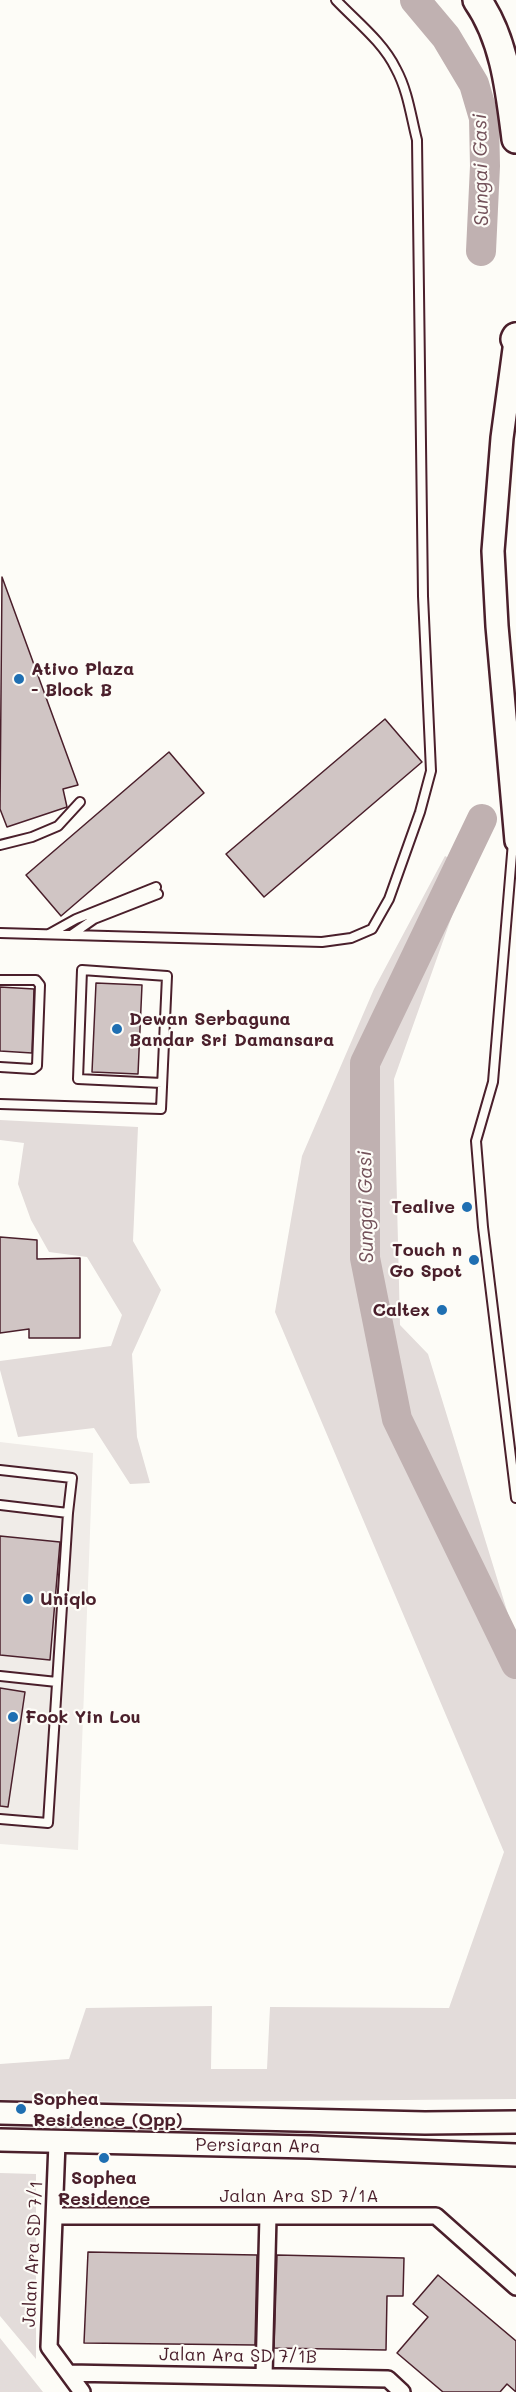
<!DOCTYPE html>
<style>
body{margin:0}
canvas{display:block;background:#fdfcf7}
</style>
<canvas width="516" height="2392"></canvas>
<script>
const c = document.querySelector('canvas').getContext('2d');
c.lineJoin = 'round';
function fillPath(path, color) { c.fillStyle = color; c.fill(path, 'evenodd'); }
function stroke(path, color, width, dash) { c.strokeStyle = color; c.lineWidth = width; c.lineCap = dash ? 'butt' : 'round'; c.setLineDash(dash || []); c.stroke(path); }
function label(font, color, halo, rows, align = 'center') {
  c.font = font + ' Mali,sans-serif'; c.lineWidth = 4.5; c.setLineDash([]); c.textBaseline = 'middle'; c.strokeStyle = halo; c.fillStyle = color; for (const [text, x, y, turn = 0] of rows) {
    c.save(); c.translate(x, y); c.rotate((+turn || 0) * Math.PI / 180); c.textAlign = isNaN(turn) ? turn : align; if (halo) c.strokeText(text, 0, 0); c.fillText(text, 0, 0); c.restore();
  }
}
const built = new Path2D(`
 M 0,1442 L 93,1453 L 78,1850 L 0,1844 Z`);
const green = new Path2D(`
 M 445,856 L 469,868 L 394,1079 L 400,1325 L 428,1354 L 516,1640 L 516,2099 L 180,2102 L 0,2101 L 0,2064 L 69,2059 L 86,2008 L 212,2006 L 211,2069 L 267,2069 L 270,2007 L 449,2008 L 504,1852 L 275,1312 L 302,1156 L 374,989 Z
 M 0,1120 L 138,1127 L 133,1241 L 161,1290 L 132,1354 L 137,1437 L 150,1483 L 130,1484 L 94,1428 L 18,1437 L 0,1370 L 0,1361 L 111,1346 L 122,1315 L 87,1257 L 49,1252 L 31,1220 L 18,1184 L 24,1143 L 0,1140 Z
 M 0,2173 L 36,2174 L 36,2359 L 0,2316 Z
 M 0,2338 L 43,2392 L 0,2392 Z`);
const river = new Path2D(`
 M 415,0 L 446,37 L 474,84 L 484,118 L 485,166 L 481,251
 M 482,819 L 365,1063 L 365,1258 L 397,1419 L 516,1664`);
const building = new Path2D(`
 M 2,577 L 78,785 L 63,789 L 67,807 L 7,827 L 0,809 Z
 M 385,719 L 422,762 L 264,897 L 226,854 Z
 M 169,752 L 204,793 L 61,916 L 26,875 Z
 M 96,983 L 142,985 L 138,1074 L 92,1072 Z
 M 0,987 L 34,989 L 32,1053 L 0,1051 Z
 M 0,1237 L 37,1240 L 37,1259 L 80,1258 L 80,1338 L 29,1338 L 29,1329 L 0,1333 Z
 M 0,1536 L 60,1542 L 50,1660 L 0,1655 Z
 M 0,1688 L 25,1692 L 8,1807 L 0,1806 Z
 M 88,2252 L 257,2255 L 255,2345 L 84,2343 Z
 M 277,2255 L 404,2258 L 403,2296 L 387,2296 L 386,2350 L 274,2348 Z
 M 438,2275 L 516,2341 L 516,2392 L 507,2384 L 500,2392 L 443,2392 L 397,2353 L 428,2317 L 413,2304 Z`);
const lane = new Path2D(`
 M 513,842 L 493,1082 L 476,1141 L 483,1227 L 516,1498
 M 0,845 L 32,837 L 58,826 L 80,802
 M 0,933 L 322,942 L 351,938 L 372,929 L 389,899 L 420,812 L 431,771 L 423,596 L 417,140 C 411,117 408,91 396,69 C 383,42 357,22 336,0
 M 49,934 L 76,919 L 156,887
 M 71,935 L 94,919 L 158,894
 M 0,980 L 36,980 L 40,985 L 37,1066 L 33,1069 L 0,1067
 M 0,1104 L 161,1109 L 167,976 L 82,970 L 78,1079 L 162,1083
 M 0,1470 L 72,1478 L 68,1513 L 0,1505
 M 0,1676 L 57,1682
 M 0,1819 L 48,1823 L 68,1513`);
const street = new Path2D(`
 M 57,2143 L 49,2347 L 82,2392
 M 55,2216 L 436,2216 L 516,2287
 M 68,2373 L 388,2379 L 402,2392
 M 264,2376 L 268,2216`);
const secondary = new Path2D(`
 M 516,334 L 502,438 L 493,551 L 497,626 L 516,841
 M 0,2113 L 425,2123 L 516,2122
 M 0,2140 L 310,2147 L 516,2155`);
const highway = new Path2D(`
 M 477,0 C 505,40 510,92 516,139
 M 515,339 L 516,337`);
const markers = [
 [19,679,6,"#1f6fb2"],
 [117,1029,6,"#1f6fb2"],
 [467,1207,6,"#1f6fb2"],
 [474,1260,6,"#1f6fb2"],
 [442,1310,6,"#1f6fb2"],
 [28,1599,6,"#1f6fb2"],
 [13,1717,6,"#1f6fb2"],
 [21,2109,6,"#1f6fb2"],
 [104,2158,6,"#1f6fb2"]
];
const poiNames = [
 ["Ativo Plaza",31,669],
 ["- Block B",31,690],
 ["Dewan Serbaguna",129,1019],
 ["Bandar Sri Damansara",129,1040],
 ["Tealive",455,1207,"right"],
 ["Touch n",462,1250,"right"],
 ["Go Spot",462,1271,"right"],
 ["Caltex",430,1310,"right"],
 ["Uniqlo",40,1599],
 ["Fook Yin Lou",25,1717],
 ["Sophea",33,2099],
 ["Residence (Opp)",33,2120],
 ["Sophea",104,2178,"center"],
 ["Residence",104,2199,"center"]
];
const streetNames = [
 ["Persiaran Ara",258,2146,1],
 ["Jalan Ara SD 7/1A",299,2196],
 ["Jalan Ara SD 7/1",33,2254,-87],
 ["Jalan Ara SD 7/1B",238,2356,1]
];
const waterNames = [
 ["Sungai Gasi",481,170,-91],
 ["Sungai Gasi",366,1207,-91]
];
fillPath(built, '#f0ece8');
fillPath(green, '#e3dcda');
stroke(river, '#c0b1b1', 30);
fillPath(building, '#d0c5c4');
stroke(building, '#4a1f2b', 1.5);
stroke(lane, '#4a1f2b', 12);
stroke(street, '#4a1f2b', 20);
stroke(secondary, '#4a1f2b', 26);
stroke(highway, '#4a1f2b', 32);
stroke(lane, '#fdfcf7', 8);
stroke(street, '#fdfcf7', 15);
stroke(secondary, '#fdfcf7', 21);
stroke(highway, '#fdfcf7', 27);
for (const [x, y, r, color] of markers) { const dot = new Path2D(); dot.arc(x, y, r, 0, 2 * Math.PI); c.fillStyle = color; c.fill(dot); stroke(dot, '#fdfcf7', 2); }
label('bold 18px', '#4a1f2b', '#fdfcf7', poiNames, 'left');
label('18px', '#4a1f2b', '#fdfcf7', streetNames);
label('italic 20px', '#73525a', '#fdfcf7', waterNames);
</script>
